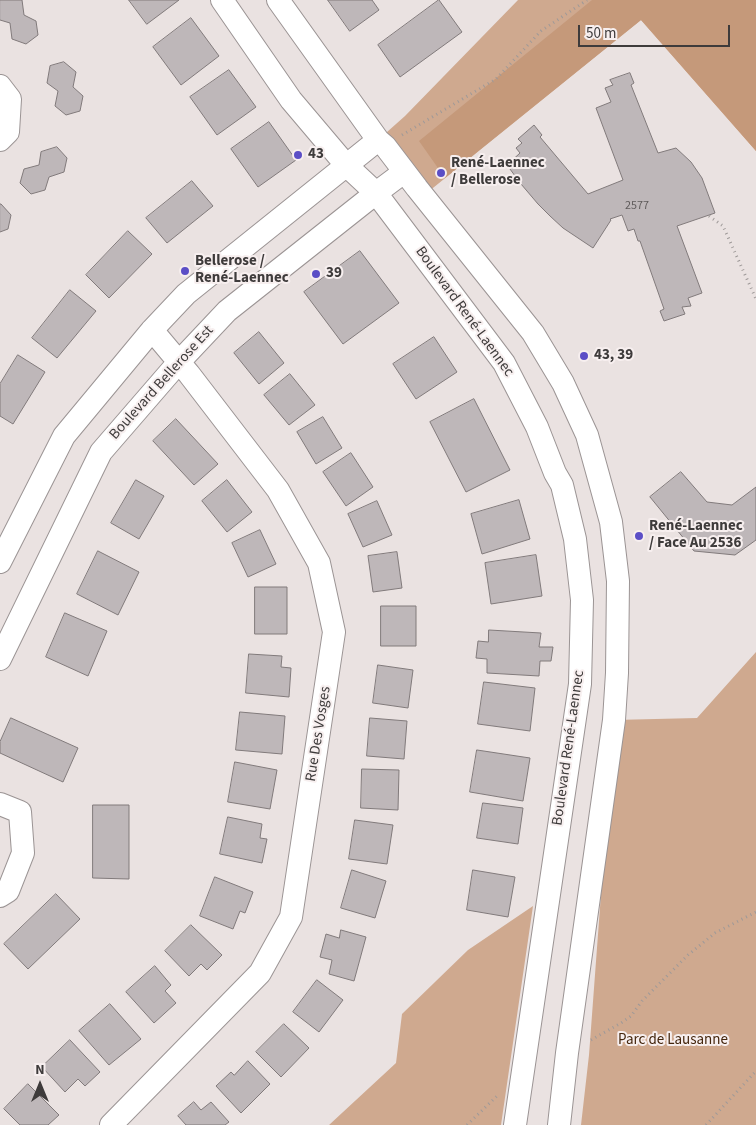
<!DOCTYPE html>
<meta charset="utf-8">
<style>
body{margin:0}
#map{position:relative;width:756px;height:1125px;overflow:hidden;background:#eae2e1;font-family:"Source Sans 3",sans-serif}
canvas{display:block}
.north{position:absolute;left:15px;top:1060px;width:50px;height:50px;-webkit-text-stroke:4px #f7efef;paint-order:stroke;rotate:0deg;font-size:14px;font-weight:700;line-height:20px;text-align:center;color:#3e3b3b}
.north::after{content:'';display:block;margin:auto;width:18px;height:22px;background:#3e3b3b;clip-path:polygon(50% 0,100% 100%,50% 72%,0 100%)}
.scale{position:absolute;left:578px;top:25px;width:152px;height:22px;box-sizing:border-box;border:2px solid #3e3b3b;border-top:0;padding-left:6px;font-size:15px;line-height:18px;white-space:nowrap;color:#3e3b3b;-webkit-text-stroke:4px #f7efef;paint-order:stroke}
</style>
<div id="map">
<canvas width="756" height="1125"></canvas>
<div class="north">N</div>
<div class="scale">50 m</div>
</div>
<script>
const c = document.querySelector('canvas').getContext('2d');
c.lineJoin = 'round';
function fillPath(path, color) { c.fillStyle = color; c.fill(path, 'evenodd'); }
function stroke(path, color, width, dash) { c.strokeStyle = color; c.lineWidth = width; c.lineCap = dash ? 'butt' : 'round'; c.setLineDash(dash || []); c.stroke(path); }
function label(font, color, halo, rows, align = 'center') {
  c.font = font + ' "Source Sans 3",sans-serif'; c.lineWidth = 4; c.setLineDash([]); c.textBaseline = 'middle'; c.strokeStyle = halo; c.fillStyle = color; for (const [text, x, y, turn = 0] of rows) {
    c.save(); c.translate(x, y); c.rotate((+turn || 0) * Math.PI / 180); c.textAlign = isNaN(turn) ? turn : align; if (halo) c.strokeText(text, 0, 0); c.fillText(text, 0, 0); c.restore();
  }
}
const green = new Path2D(`
 M 518,0 L 756,0 L 756,151 L 641,20 L 423,196 L 378,140 L 405,116 Z
 M 756,652 L 756,1125 L 581,1125 L 589,1055 L 614,720 L 697,718 Z
 M 533,906 L 501,1125 L 329,1125 L 396,1063 L 402,1014 L 468,950 Z`);
const forest = new Path2D(`
 M 592,0 L 756,0 L 756,151 L 641,20 L 445,178 L 419,141 Z`);
const building = new Path2D(`
 M 0,0 L 22,0 L 24,15 L 36,21 L 38,35 L 26,44 L 12,39 L 10,23 L 0,20 Z
 M 129,0 L 179,0 L 147,24 Z
 M 328,0 L 372,0 L 379,10 L 350,31 Z
 M 439,0 L 462,32 L 400,77 L 378,45 Z
 M 191,18 L 219,56 L 181,85 L 153,47 Z
 M 64,62 L 76,72 L 73,87 L 83,96 L 80,111 L 66,115 L 55,106 L 58,91 L 47,83 L 50,66 Z
 M 229,70 L 256,107 L 217,135 L 190,97 Z
 M 630,73 L 634,83 L 631,85 L 658,153 L 676,148 L 691,162 L 702,178 L 715,213 L 677,226 L 702,293 L 688,298 L 691,306 L 682,307 L 685,314 L 664,321 L 660,311 L 664,309 L 640,241 L 638,241 L 634,229 L 628,231 L 622,215 L 610,219 L 611,220 L 593,248 L 563,228 L 550,216 L 538,204 L 521,184 L 507,165 L 520,153 L 516,148 L 522,143 L 518,139 L 534,125 L 542,135 L 540,137 L 588,194 L 623,180 L 596,108 L 611,102 L 605,88 L 613,85 L 610,80 Z
 M 269,122 L 296,160 L 258,187 L 231,149 Z
 M 57,147 L 67,158 L 64,172 L 49,177 L 45,190 L 31,194 L 20,183 L 24,169 L 39,165 L 41,152 Z
 M 192,181 L 213,206 L 167,243 L 146,218 Z
 M 0,204 L 1,204 L 11,215 L 8,229 L 0,232 Z
 M 128,231 L 152,254 L 109,298 L 86,275 Z
 M 360,251 L 399,303 L 343,344 L 304,292 Z
 M 70,290 L 96,311 L 57,358 L 32,338 Z
 M 259,332 L 284,363 L 259,384 L 234,353 Z
 M 434,337 L 457,372 L 416,399 L 393,364 Z
 M 18,355 L 45,372 L 13,424 L 0,416 L 0,384 Z
 M 290,374 L 315,405 L 289,425 L 264,395 Z
 M 474,399 L 510,470 L 466,492 L 430,422 Z
 M 323,417 L 342,448 L 316,464 L 297,432 Z
 M 176,419 L 218,464 L 194,485 L 153,441 Z
 M 351,453 L 373,487 L 346,506 L 323,472 Z
 M 681,472 L 707,502 L 732,505 L 756,487 L 756,540 L 735,555 L 694,551 L 650,497 Z
 M 136,480 L 164,496 L 139,539 L 111,523 Z
 M 227,480 L 252,512 L 227,532 L 202,501 Z
 M 519,500 L 530,539 L 482,554 L 471,514 Z
 M 377,501 L 392,535 L 363,547 L 348,514 Z
 M 260,530 L 276,564 L 248,577 L 232,543 Z
 M 98,551 L 139,572 L 118,615 L 77,594 Z
 M 397,552 L 402,588 L 373,592 L 368,556 Z
 M 536,555 L 542,596 L 491,604 L 485,563 Z
 M 255,587 L 287,587 L 287,634 L 255,634 Z
 M 381,606 L 416,606 L 416,646 L 381,646 Z
 M 65,613 L 107,631 L 88,676 L 46,657 Z
 M 489,630 L 541,633 L 539,647 L 553,647 L 551,661 L 540,661 L 539,676 L 487,673 L 487,659 L 476,658 L 478,641 L 488,642 Z
 M 249,654 L 282,656 L 281,667 L 291,668 L 289,697 L 246,693 Z
 M 378,665 L 413,670 L 408,708 L 373,703 Z
 M 484,682 L 535,688 L 530,731 L 478,724 Z
 M 240,712 L 285,716 L 282,754 L 236,750 Z
 M 11,718 L 78,748 L 63,782 L 0,753 L 0,742 Z
 M 370,718 L 407,721 L 404,759 L 367,756 Z
 M 477,750 L 530,758 L 523,801 L 470,792 Z
 M 235,762 L 277,770 L 270,809 L 228,802 Z
 M 362,769 L 399,770 L 398,810 L 361,808 Z
 M 483,803 L 523,808 L 518,844 L 477,838 Z
 M 93,805 L 129,805 L 129,879 L 93,878 Z
 M 228,817 L 262,824 L 260,838 L 267,839 L 262,863 L 220,854 Z
 M 355,820 L 393,825 L 387,864 L 349,859 Z
 M 352,870 L 386,881 L 375,918 L 341,908 Z
 M 473,870 L 515,877 L 508,917 L 467,910 Z
 M 215,877 L 253,892 L 245,913 L 240,911 L 233,929 L 200,916 Z
 M 56,894 L 80,919 L 28,969 L 4,944 Z
 M 191,925 L 222,955 L 207,970 L 201,964 L 189,976 L 165,951 Z
 M 341,930 L 366,937 L 354,981 L 329,974 L 332,960 L 320,957 L 326,934 L 339,938 Z
 M 155,966 L 171,985 L 165,991 L 176,1003 L 154,1023 L 126,992 Z
 M 317,980 L 343,1000 L 319,1032 L 293,1012 Z
 M 110,1004 L 141,1039 L 109,1065 L 79,1031 Z
 M 284,1024 L 309,1048 L 281,1077 L 256,1052 Z
 M 70,1040 L 100,1072 L 85,1086 L 78,1079 L 65,1092 L 42,1067 Z
 M 248,1061 L 270,1084 L 241,1113 L 216,1086 L 231,1072 L 234,1075 Z
 M 28,1084 L 59,1115 L 48,1125 L 20,1125 L 4,1109 Z
 M 194,1102 L 201,1110 L 211,1102 L 229,1122 L 225,1125 L 186,1125 L 178,1116 Z`);
const path = new Path2D(`
 M 402,135 L 496,79 L 541,31 L 587,0
 M 709,216 L 723,226 L 756,299
 M 591,1040 L 621,1023 L 631,1016 L 642,1001 L 688,955 L 715,933 L 756,912
 M 467,1125 L 498,1095
 M 706,1125 L 756,1071`);
const minor = new Path2D(`
 M 222,0 L 291,100 L 346,165 L 376,193 L 504,363 L 537,427 L 555,473 L 562,485 L 575,539 L 582,600 L 580,684 L 515,1125
 M 278,0 L 378,140 L 385,146 L 417,188 L 533,333 L 563,383 L 587,435 L 611,522 L 618,581 L 617,673 L 614,720 L 567,1053 L 559,1125
 M 0,86 L 10,99 L 8,132 L 0,140
 M 0,562 L 64,436 L 152,330 L 186,294 L 378,140
 M 0,659 L 101,452 L 178,363 L 227,311 L 376,193 L 404,172
 M 0,804 L 20,812 L 23,853 L 8,891 L 0,896
 M 111,1125 L 260,973 L 291,917 L 334,632 L 319,563 L 278,490 L 189,374 L 152,330`);
const markers = [
 [298,155,5,"#5b4ec6"],
 [441,173,5,"#5b4ec6"],
 [185,271,5,"#5b4ec6"],
 [316,274,5,"#5b4ec6"],
 [584,356,5,"#5b4ec6"],
 [639,536,5,"#5b4ec6"]
];
const numberNames = [
 ["2577",637,206]
];
const poiNames = [
 ["43",308,155],
 ["René-Laennec",451,164],
 ["/ Bellerose",451,181],
 ["Bellerose /",195,262],
 ["René-Laennec",195,279],
 ["39",326,274],
 ["43, 39",594,356],
 ["René-Laennec",649,527],
 ["/ Face Au 2536",649,544]
];
const streetNames = [
 ["Boulevard René-Laennec",464,312,54],
 ["Boulevard Bellerose Est",162,383,-48],
 ["Rue Des Vosges",319,734,-81],
 ["Boulevard René-Laennec",569,748,-82]
];
const parkNames = [
 ["Parc de Lausanne",673,1041]
];
fillPath(green, '#cfa98f');
fillPath(forest, '#c5997a');
fillPath(building, '#beb7b9');
stroke(building, '#817a7b', 1);
stroke(minor, '#9b9494', 24);
stroke(path, '#9e9998', 3, [1, 4]);
stroke(minor, '#fff', 22);
for (const [x, y, r, color] of markers) { const dot = new Path2D(); dot.arc(x, y, r, 0, 2 * Math.PI); c.fillStyle = color; c.fill(dot); stroke(dot, '#f7efef', 2); }
label('12px', '#5e5a5a', null, numberNames);
label('bold 15px', '#3e3b3b', '#f7efef', poiNames, 'left');
label('15px', '#3e3b3b', '#f7efef', streetNames);
label('15px', '#43250c', '#f7efef', parkNames);
</script>
